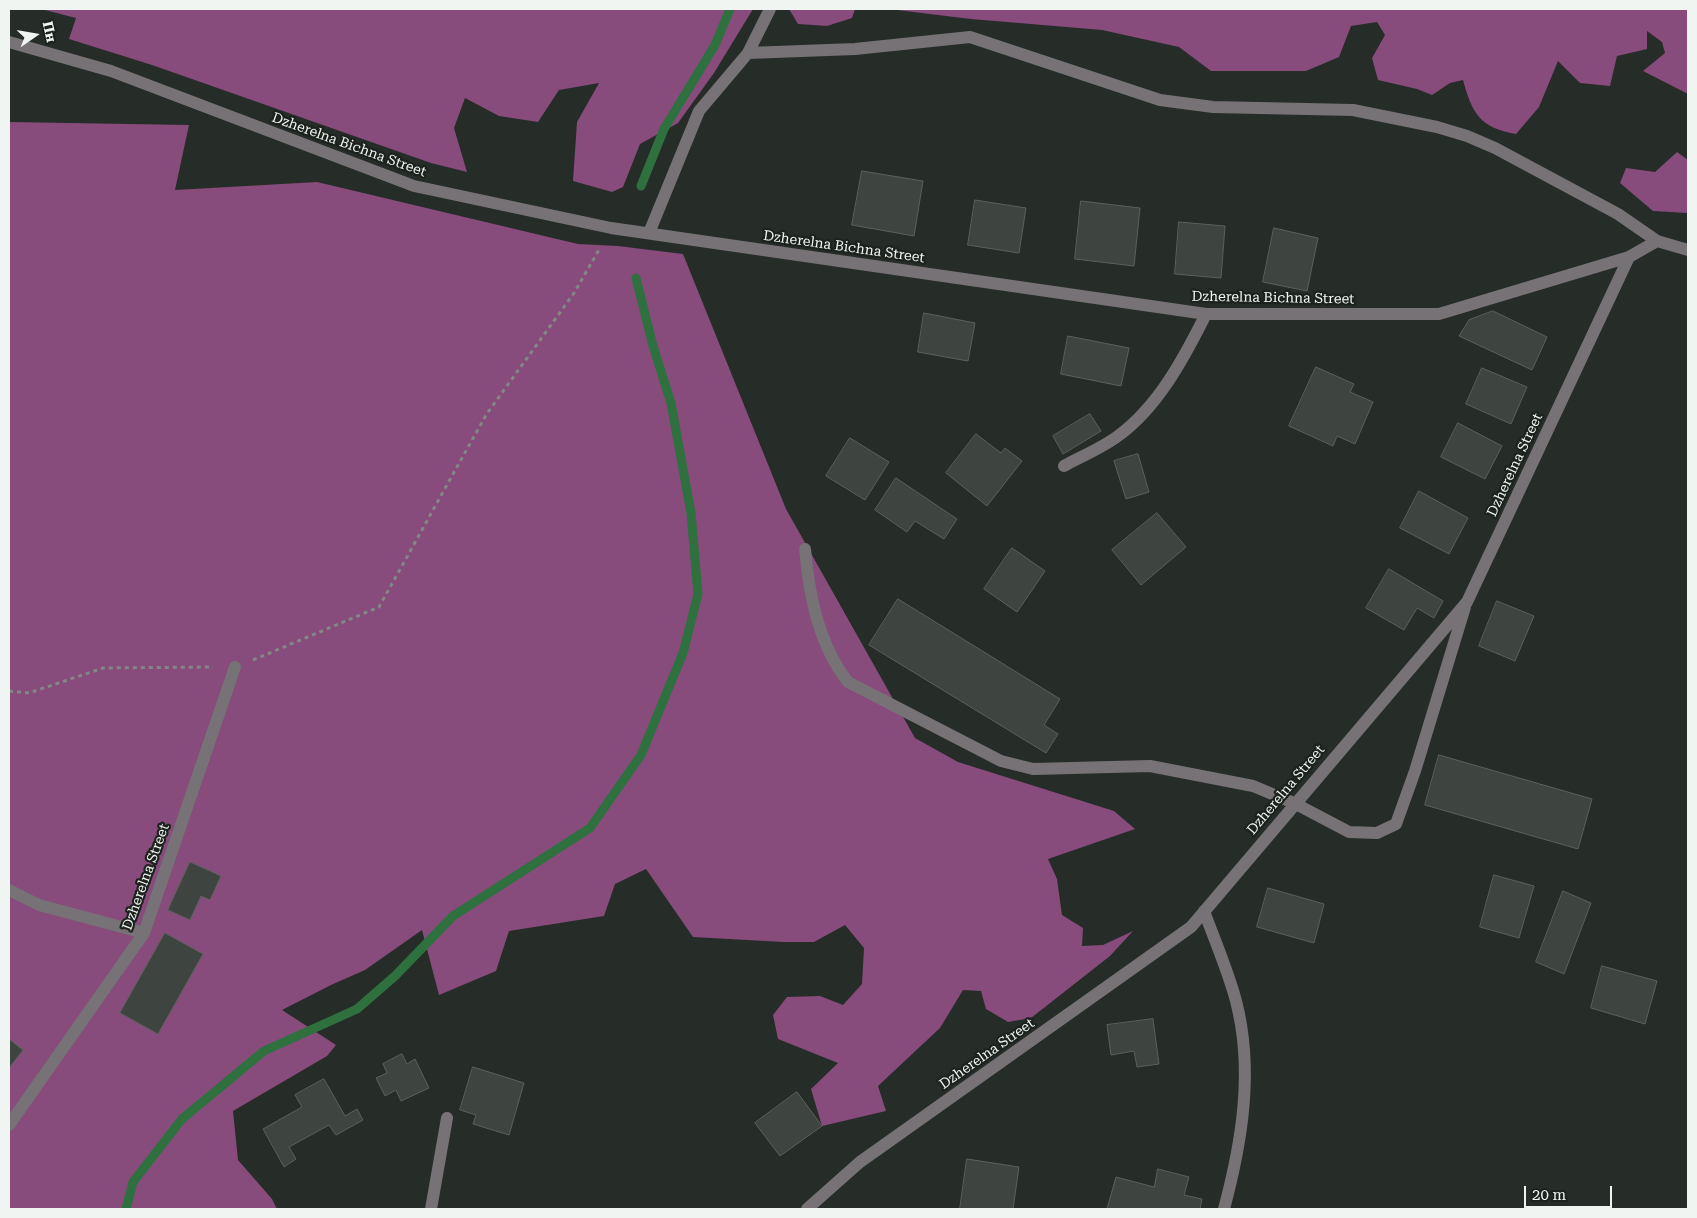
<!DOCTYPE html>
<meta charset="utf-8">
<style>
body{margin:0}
#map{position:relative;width:1697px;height:1218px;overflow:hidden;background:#262c27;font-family:"Roboto Serif",serif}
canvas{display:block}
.frame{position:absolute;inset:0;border:10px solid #f1f5f2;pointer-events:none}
.north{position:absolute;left:10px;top:10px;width:50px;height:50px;-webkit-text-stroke:4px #1c221d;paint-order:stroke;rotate:77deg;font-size:14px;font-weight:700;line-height:20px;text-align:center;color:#f1f5f2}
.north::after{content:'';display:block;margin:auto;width:18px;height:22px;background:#f1f5f2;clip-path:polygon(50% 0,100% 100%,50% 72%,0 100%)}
.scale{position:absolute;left:1524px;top:1186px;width:88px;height:22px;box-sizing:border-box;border:2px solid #f1f5f2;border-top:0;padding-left:6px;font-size:15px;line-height:18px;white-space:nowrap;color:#f1f5f2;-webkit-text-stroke:4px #1c221d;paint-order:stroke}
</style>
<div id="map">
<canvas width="1697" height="1218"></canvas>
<div class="frame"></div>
<div class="north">Пн</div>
<div class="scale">20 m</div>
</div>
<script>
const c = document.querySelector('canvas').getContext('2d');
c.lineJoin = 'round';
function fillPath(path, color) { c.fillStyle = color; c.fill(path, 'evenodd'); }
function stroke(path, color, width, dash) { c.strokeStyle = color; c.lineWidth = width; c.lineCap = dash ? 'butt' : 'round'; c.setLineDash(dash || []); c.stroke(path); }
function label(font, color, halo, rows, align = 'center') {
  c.font = font + ' "Roboto Serif",serif'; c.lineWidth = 4.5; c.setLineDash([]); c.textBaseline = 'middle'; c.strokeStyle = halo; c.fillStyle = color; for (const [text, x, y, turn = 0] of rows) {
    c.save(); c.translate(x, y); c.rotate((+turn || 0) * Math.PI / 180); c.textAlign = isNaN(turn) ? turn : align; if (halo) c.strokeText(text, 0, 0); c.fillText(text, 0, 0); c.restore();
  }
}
const forest = new Path2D(`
 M 41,9 L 753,9 L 714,73 L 678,123 L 640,144 L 623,187 L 612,192 L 573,181 L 577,122 L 599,83 L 559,90 L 538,122 L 499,116 L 465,98 L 454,128 L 467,172 L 431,163 L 152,65 L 69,39 L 76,18 Z
 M 789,9 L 855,9 L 852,18 L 827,26 L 798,24 Z
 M 889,9 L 1688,9 L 1688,94 L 1643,71 L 1665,53 L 1662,42 L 1647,31 L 1647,49 L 1617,56 L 1610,86 L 1580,83 L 1558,61 L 1539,107 L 1516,134 C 1480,128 1472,113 1463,80 L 1450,83 L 1432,95 L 1417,89 L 1378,80 L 1372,58 L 1385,35 L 1377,22 L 1351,26 L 1339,57 L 1306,71 L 1211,71 L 1179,47 L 1102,30 L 971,19 Z
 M 9,122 L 189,125 L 175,190 L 317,182 L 578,244 L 618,246 L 683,254 L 786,509 L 915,738 L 958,762 L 1114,811 L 1135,829 L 1048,859 L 1057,879 L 1062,915 L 1083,928 L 1082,946 L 1103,945 L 1133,931 L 1110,956 L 1031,1018 L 1008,1022 L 986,1009 L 981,991 L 963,990 L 940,1028 L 878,1086 L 886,1111 L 822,1126 L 811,1089 L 838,1063 L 778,1039 L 773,1015 L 787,997 L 820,996 L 843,1005 L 862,984 L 864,948 L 845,925 L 814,942 L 783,942 L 693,937 L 646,869 L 615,884 L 604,916 L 509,931 L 496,971 L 439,995 L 422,930 L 365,970 L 331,985 L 282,1010 L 336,1045 L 327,1056 L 233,1111 L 238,1160 L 272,1199 L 277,1209 L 9,1209 Z
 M 1677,152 L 1688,160 L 1687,213 L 1653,211 L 1620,183 L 1626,168 L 1655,172 Z`);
const stream = new Path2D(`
 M 641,186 L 664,129 L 715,45 L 730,9
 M 126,1209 L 133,1182 L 182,1119 L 264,1051 L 357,1009 L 395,976 L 453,916 L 590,828 L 641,755 L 683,653 L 698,594 L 691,513 L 671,403 L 653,346 L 636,278`);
const building = new Path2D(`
 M 862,171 L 923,181 L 914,236 L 852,225 Z
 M 975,200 L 1026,208 L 1019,253 L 968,245 Z
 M 1081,201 L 1140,208 L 1134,266 L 1075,259 Z
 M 1179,222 L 1225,226 L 1221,278 L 1175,274 Z
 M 1274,228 L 1318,238 L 1307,291 L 1263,282 Z
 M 1493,311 L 1547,337 L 1532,370 L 1459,336 L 1469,320 Z
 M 924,313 L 975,323 L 968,361 L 918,352 Z
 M 1068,336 L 1129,348 L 1121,386 L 1061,374 Z
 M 1316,367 L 1354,384 L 1350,392 L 1373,402 L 1355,444 L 1337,436 L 1333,446 L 1289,426 Z
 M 1482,368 L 1527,387 L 1511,424 L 1466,404 Z
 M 1090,414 L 1101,431 L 1063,454 L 1053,436 Z
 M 1458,423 L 1502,446 L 1485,479 L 1441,457 Z
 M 976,434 L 1001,453 L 1005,448 L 1022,461 L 987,506 L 946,473 Z
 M 850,438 L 889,462 L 865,500 L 826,476 Z
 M 1138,454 L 1149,492 L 1126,499 L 1114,461 Z
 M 896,478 L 957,519 L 944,539 L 915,521 L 907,532 L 875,510 Z
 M 1419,491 L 1468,518 L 1449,554 L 1400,528 Z
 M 1157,513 L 1186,547 L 1141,585 L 1112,550 Z
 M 1012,548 L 1045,571 L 1017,612 L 984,589 Z
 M 1389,569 L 1443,601 L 1434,618 L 1417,608 L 1404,630 L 1366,608 Z
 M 898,599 L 1060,699 L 1044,725 L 1058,734 L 1046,753 L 869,645 Z
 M 1497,601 L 1534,616 L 1515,661 L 1479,646 Z
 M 1439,755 L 1592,799 L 1578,849 L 1425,805 Z
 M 190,862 L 221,876 L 210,900 L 201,896 L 190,920 L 168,910 Z
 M 1494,875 L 1534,886 L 1519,938 L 1480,927 Z
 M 1268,888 L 1324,904 L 1314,943 L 1257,927 Z
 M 1563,891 L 1591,903 L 1564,974 L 1536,962 Z
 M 165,933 L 203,954 L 158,1034 L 120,1013 Z
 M 1602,966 L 1657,981 L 1645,1024 L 1591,1008 Z
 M 1153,1019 L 1159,1064 L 1137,1067 L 1134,1051 L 1111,1055 L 1107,1025 Z
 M 9,1039 L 23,1050 L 9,1068 Z
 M 402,1054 L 407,1064 L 415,1059 L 429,1088 L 401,1101 L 396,1090 L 385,1096 L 376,1078 L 387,1073 L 383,1064 Z
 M 473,1067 L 524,1083 L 509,1135 L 473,1124 L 476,1115 L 460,1110 Z
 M 324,1079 L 345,1116 L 357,1109 L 363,1120 L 336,1135 L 329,1125 L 289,1147 L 296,1159 L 284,1167 L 263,1129 L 302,1107 L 295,1095 Z
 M 797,1092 L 822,1126 L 780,1156 L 755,1123 Z
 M 967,1159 L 1019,1167 L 1013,1209 L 960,1209 Z
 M 1158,1169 L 1189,1177 L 1184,1195 L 1202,1199 L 1200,1209 L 1107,1209 L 1116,1177 L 1154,1187 Z`);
const path = new Path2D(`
 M 253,660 L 379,607 L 486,415 L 574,293 L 600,248
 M 9,691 L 29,693 L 103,668 L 213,667`);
const minor = new Path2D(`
 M 9,42 L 111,71 L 414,186 L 611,228 L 1206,314 L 1439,314 L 1629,257 L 1657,241 L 1688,250
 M 748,53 L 770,9
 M 649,233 L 699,111 L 748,53 L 855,49 L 970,37 L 1160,100 L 1213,107 L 1353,110 L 1437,127 L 1467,136 L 1495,148 L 1618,214 L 1657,241
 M 1064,466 C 1082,456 1102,448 1118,436 C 1158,407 1184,358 1206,314
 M 805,549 C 809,596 819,645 848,682 L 1001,761 L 1033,769 L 1150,766 L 1253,786 L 1294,803 L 1349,832 L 1377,833 L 1396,824 L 1415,771 L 1465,607
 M 9,890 L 39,905 L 144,933
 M 1204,911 C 1215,941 1228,971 1236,1001 C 1254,1070 1242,1142 1224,1209
 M 9,1125 L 144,933 L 235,667
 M 431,1209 L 447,1118
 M 807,1209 L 860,1162 L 1191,927 L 1467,602 L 1629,257`);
const streetNames = [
 ["Dzherelna Bichna Street",349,145,20],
 ["Dzherelna Bichna Street",844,247,8],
 ["Dzherelna Bichna Street",1273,298,1],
 ["Dzherelna Street",1515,465,-65],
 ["Dzherelna Street",1286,790,-50],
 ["Dzherelna Street",146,877,-70],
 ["Dzherelna Street",987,1054,-35]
];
fillPath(forest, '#874b7c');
stroke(stream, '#2e713f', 9);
fillPath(building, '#3e443f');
stroke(building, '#5b615c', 1);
stroke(path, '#838884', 3, [4, 4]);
stroke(minor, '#767275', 12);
label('14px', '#f1f5f2', '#1c221d', streetNames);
</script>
